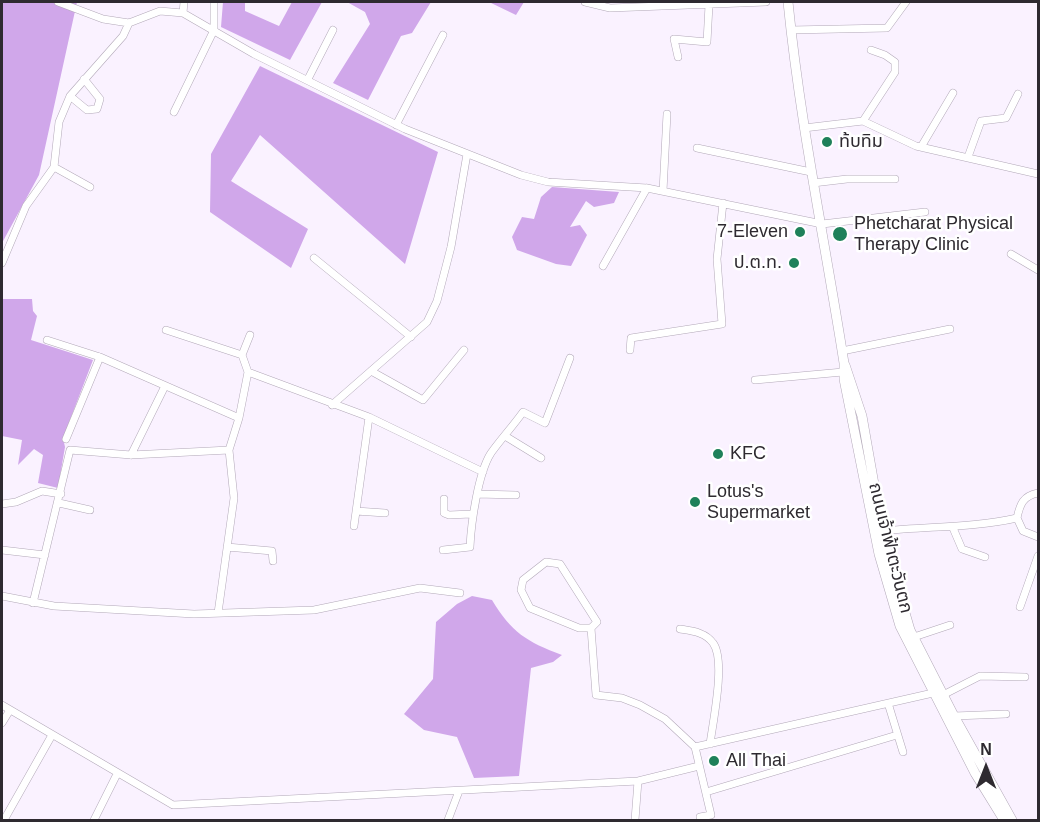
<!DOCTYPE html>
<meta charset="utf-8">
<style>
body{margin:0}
#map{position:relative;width:1040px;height:822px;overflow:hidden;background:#faf2ff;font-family:Helvetica,sans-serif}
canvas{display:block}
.frame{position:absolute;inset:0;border:3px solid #2e2a30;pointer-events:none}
.north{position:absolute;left:956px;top:738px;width:60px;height:60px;-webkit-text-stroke:4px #fff;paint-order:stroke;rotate:0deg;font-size:16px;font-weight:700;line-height:24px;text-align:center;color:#2e2a30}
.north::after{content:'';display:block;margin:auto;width:21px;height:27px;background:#2e2a30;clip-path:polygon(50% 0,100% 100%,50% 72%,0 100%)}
</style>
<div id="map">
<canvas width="1040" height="822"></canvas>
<div class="frame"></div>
<div class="north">N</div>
</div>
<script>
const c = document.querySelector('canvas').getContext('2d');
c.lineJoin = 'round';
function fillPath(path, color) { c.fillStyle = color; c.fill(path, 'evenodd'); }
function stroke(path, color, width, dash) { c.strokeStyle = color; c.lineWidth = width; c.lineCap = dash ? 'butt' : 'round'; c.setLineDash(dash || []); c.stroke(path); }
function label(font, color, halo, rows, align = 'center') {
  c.font = font + ' Helvetica,"Noto Sans Thai",sans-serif'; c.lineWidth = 5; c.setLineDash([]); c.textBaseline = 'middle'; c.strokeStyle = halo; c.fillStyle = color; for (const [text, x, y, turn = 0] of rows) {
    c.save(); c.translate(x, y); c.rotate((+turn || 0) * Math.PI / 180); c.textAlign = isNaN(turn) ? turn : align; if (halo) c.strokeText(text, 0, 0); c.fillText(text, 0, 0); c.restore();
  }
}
const forest = new Path2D(`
 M 2,2 L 77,2 L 39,175 L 2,243 Z
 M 223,2 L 245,2 L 245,11 L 279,26 L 292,2 L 322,2 L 290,60 L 221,27 Z
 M 347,2 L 431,2 L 412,33 L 401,36 L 368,100 L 333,83 L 370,24 L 365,12 Z
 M 489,2 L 524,2 L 516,15 Z
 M 260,66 L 438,152 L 405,264 L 260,135 L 231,181 L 308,229 L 291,268 L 210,212 L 211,154 Z
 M 552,187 L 619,192 L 614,203 L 594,207 L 586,201 L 570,227 L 580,225 L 587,235 L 571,266 L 556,264 L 517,250 L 512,237 L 522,217 L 534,219 L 541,197 Z
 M 2,299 L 32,299 L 33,311 L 37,316 L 31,340 L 93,360 L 63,438 L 65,447 L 58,488 L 38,483 L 43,455 L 34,449 L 18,465 L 22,440 L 2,436 Z
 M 472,596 L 492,600 C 511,632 527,642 562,655 L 553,662 L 531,668 L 519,776 L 474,778 L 457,737 L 424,730 L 404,714 L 433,679 L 436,622 L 457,604 Z`);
const minor = new Path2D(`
 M 58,2 L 103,19 L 129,23 L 160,11 L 183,13 L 254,54 L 405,129 L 521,175 L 548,182 L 647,188 L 822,224 L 925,212
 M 585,2 L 610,8 L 766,2
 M 183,13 L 184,2
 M 791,30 L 887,28 L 906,2
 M 678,57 L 674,39 L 707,42 L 709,5
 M 308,79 L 333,30
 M 70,96 L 87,110 L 97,109 L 100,99 L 84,79
 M 174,112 L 214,30 L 214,2
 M 863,121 L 895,72 L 895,62 L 885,55 L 871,50
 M 396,125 L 443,35
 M 804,128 L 863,121 L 916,146 L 1038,174
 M 921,147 L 953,93
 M 697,148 L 811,172
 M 968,157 L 981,121 L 1006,118 L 1018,94
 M 54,167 L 90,187
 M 813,183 L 847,179 L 895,179
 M 663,191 L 667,114
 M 1011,254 L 1038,270
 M 314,258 L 411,337
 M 2,263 L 26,206 L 54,167 L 59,122 L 70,96 L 123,36 L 129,23
 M 603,266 L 647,188
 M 166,330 L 242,355 L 248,372
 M 47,340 L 100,357 L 239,418 L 248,372 L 369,417 L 483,472
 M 630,350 L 631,338 L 722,324 L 717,259 L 723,203
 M 842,351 L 950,329
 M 242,355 L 250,335
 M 371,371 L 423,400 L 464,350
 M 755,380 L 843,372
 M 332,405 L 427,322 L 437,301 L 451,247 L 467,154
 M 505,436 L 541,458
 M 66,439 L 100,357
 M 131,455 L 165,386
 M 477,494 L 516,495
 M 444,499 L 444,513 L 449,515 L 471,514
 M 59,503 L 90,510
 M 2,504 L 16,502 L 42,491 L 61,494
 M 356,511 L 385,513
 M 1017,518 L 1023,531 L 1038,537
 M 354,526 L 369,417
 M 953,528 L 962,549 L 985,557
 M 883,531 C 928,526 972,528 1017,518 C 1020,504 1023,496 1038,493
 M 227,547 L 272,551 L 273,561
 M 2,550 L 45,555
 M 443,550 L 470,547 C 471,524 478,473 491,453 C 501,439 513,426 523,412 L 545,423 L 570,358
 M 546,562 L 560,564 L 597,622 L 591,628 L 579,628 L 530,608 L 521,590 L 523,580 Z
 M 2,596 L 54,606 L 194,614 L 314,610 L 420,588 L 460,593
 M 33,603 L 70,450 L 131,455 L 229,450 L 239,418
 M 1020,607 L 1038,556
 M 218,613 L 234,498 L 229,450
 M 591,628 L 596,695 L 622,698 L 640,705 L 665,719 L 695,747 L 711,815 L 700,817
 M 680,629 C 692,631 705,632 713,643 C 726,660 713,721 710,744
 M 914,637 L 950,625
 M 943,695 L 980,676 L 1025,677
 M 888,703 L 903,752
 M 2,705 L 173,805 L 638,781 L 699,766
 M 954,716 L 1006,714
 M 2,723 L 10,710
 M 695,747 L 933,693
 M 706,792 L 897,735
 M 4,820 L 52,735
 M 94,820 L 117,774
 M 448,820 L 459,791
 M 635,820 L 638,781`);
const major = new Path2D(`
 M 788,2 C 800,123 825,242 844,363 L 844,379 L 879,554 L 900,626 L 975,773 L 1004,820
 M 845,365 L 862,416 L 884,541 L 910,630 L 954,716 L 1012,820`);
const markers = [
 [827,142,6,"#1f815a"],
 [800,232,6,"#1f815a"],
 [840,234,8,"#1f815a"],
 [794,263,6,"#1f815a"],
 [718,454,6,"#1f815a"],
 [695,502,6,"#1f815a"],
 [714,761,6,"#1f815a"]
];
const poiNames = [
 ["ท้บทิม",839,142],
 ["Phetcharat Physical",854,224],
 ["Therapy Clinic",854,245],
 ["7-Eleven",788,232,"right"],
 ["ป.ต.ท.",782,263,"right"],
 ["KFC",730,454],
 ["Lotus's",707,492],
 ["Supermarket",707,513],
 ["All Thai",726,761]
];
const streetNames = [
 ["ถนนเจ้าฟ้าตะวันตก",890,548,76]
];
fillPath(forest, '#d0a7ea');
stroke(minor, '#b2a8b8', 8);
stroke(major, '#b2a8b8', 10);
stroke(minor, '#fff', 7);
stroke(major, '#fff', 9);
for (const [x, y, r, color] of markers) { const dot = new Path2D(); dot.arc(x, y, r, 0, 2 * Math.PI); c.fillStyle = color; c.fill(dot); stroke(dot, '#fff', 2); }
label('18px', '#2e2a30', '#fff', poiNames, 'left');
label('18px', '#2e2a30', '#fff', streetNames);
</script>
